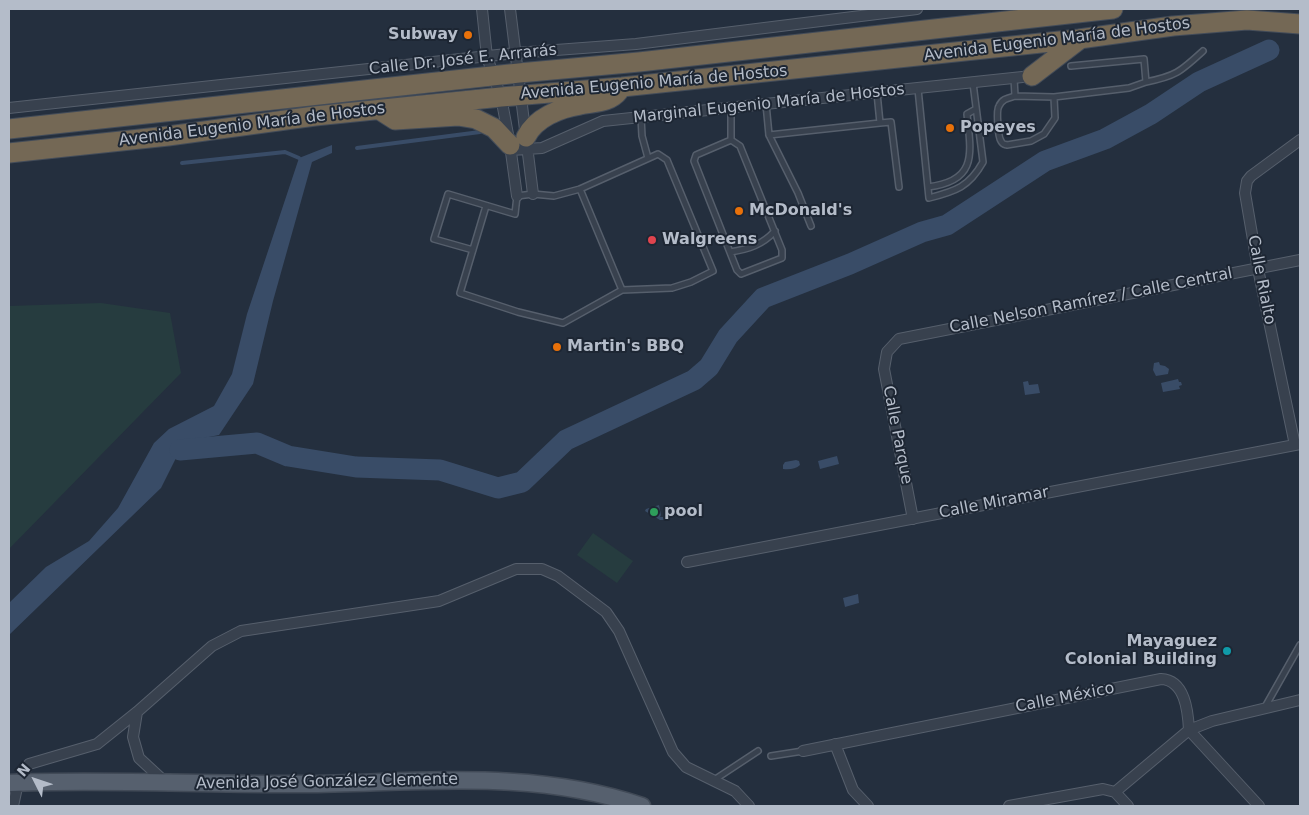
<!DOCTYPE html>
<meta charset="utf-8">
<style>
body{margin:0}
#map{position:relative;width:1309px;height:815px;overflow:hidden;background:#242f3e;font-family:"DejaVu Sans",sans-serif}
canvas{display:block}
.frame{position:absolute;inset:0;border:10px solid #b4bcc9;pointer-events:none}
.north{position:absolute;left:10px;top:755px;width:50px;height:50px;-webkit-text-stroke:4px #1d2633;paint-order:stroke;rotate:311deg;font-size:14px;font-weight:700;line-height:20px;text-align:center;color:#b4bcc9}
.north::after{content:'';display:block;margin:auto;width:18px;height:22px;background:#b4bcc9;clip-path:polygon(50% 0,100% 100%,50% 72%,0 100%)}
</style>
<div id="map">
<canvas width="1309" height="815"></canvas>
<div class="frame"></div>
<div class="north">N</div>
</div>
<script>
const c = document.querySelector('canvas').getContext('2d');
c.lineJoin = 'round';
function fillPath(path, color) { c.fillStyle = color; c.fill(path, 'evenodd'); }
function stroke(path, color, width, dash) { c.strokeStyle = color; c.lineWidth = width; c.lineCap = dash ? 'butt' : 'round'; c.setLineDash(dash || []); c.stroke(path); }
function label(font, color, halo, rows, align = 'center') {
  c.font = font + ' "DejaVu Sans",sans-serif'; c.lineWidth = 4; c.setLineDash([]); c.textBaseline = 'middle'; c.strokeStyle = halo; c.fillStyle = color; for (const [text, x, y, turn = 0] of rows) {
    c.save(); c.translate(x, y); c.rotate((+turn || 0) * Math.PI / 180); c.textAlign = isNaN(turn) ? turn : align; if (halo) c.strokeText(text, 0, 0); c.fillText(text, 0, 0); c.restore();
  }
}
const green = new Path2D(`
 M 101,303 L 170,313 L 181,373 L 9,549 L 9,306 Z
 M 593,533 L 633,561 L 617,583 L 577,555 Z`);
const water = new Path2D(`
 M 332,145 L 332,153 L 312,162 L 273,301 L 253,384 L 219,435 L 184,442 L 161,488 L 9,635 L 9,603 L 46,567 L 89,541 L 118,508 L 154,443 L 169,429 L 214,406 L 232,374 L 247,314 L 299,158 Z
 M 1159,362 L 1160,365 L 1165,366 L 1169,369 L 1168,374 L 1156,376 L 1153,370 L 1154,363 Z
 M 1178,379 L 1179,382 L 1181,382 L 1182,385 L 1179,386 L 1180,389 L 1163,392 L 1161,383 Z
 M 1028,381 L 1029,385 L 1038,384 L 1040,393 L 1025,395 L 1023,382 Z
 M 837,456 L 839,464 L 820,469 L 818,461 Z
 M 796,460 L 799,461 L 800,465 C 796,469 789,470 783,469 L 783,465 L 785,462 Z
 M 659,505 L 661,515 L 660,517 L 663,517 L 664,520 L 660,520 L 645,511 L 646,509 Z
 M 858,594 L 859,603 L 845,607 L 843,598 Z`);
const stream = new Path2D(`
 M 357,148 L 480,132
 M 182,163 L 285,152 L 299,158`);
const river = new Path2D(`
 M 180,450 L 257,443 L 288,456 L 356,467 L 440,470 L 498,488 L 522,482 L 566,440 L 694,380 L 709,367 L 728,336 L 763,298 L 850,264 L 922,232 L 947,225 L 1045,161 L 1105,139 L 1151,114 L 1199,82 L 1269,50`);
const lane = new Path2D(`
 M 1014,78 L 1015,96
 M 1146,82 C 1176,76 1180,72 1203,51
 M 918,89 L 929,198 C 956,191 969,187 983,162 L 973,83
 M 877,93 L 880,123 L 891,122 L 899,187
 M 1015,96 L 1054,97 L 1055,118 L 1044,134 L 1031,141 L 1007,145 C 1004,144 1003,145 1001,141 C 998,137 996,110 999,106 C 1002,99 1008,98 1015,96 Z
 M 1054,97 L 1129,88 L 1146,82 L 1144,59 L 1071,66
 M 766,104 L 769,135 L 880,123
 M 641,117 L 642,136 L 648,158
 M 769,135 L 798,193 L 811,226
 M 731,140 L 740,146 L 782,250 L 782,258 L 741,274 L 737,270 L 694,161 L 696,155 L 731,140 L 731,108
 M 928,187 C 978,181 971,153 967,114 L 976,109
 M 486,206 L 460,293 L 518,312 L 563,323 L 622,290 L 672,288 L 691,282 L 713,271 L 667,160 L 658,154 L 580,189
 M 473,250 L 434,239 L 448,194 L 515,214 L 517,196 L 533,194 L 554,196 L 580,189 L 622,290
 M 730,252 C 749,249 762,245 775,231
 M 1265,707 L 1300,645
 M 771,756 L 803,751
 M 714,780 L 758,751`);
const street = new Path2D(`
 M 482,9 L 487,57 L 501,97 L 510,145 L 517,196
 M 510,9 L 533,194
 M 9,108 L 516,53 L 636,44 L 917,9
 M 511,150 L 542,148 L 603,121 L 1032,76
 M 1295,445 L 1258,269 L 1245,193 L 1247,181 L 1251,176 L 1300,140
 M 913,519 L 884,369 L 887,352 L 899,339 L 1300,260
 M 687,562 L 1300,444
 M 137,712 L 133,737 L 139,758 L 166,783
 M 835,744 L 853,790 L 868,806
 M 803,751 L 1161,679 C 1185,680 1188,711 1189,730 L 1259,806
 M 1115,792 L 1189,730 L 1212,721 L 1300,700
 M 1115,792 L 1128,806
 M 13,806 L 18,783 L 29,764 L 97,744 L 137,712 L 212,646 L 241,631 L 439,601 L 516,569 L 542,569 L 558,576 L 606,612 L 619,631 L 673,752 L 686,767 L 735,791 L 749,806
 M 1009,806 L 1103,789 L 1115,792`);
const primary = new Path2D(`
 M 9,783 C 107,779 206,785 304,784 C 419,783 531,768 642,806`);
const highway = new Path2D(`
 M 1032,76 L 1079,40
 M 381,111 L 395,120 L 458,116 L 476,119 L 494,128 L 510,145
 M 9,129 L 519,73 L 639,62 L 1113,9
 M 526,137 C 535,118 560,108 580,105 C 594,102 610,103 619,91
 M 9,153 L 168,136 L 315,116 L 501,97 L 622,87 L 1079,39 L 1173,26 L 1247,20 L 1300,24`);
const markers = [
 [468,35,5,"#e8710a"],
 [950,128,5,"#e8710a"],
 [739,211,5,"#e8710a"],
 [652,240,5,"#e0444e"],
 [557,347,5,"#e8710a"],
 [654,512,5,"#2e9e5b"],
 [1227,651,5,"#0f9aa8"]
];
const poiNames = [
 ["Subway",458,35,"right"],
 ["Popeyes",960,128],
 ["McDonald's",749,211],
 ["Walgreens",662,240],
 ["Martin's BBQ",567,347],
 ["pool",664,512],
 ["Mayaguez",1217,642,"right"],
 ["Colonial Building",1217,660,"right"]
];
const streetNames = [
 ["Avenida Eugenio María de Hostos",1057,40,-7],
 ["Calle Dr. José E. Arrarás",463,60,-6],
 ["Avenida Eugenio María de Hostos",654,83,-5],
 ["Marginal Eugenio María de Hostos",769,104,-6],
 ["Avenida Eugenio María de Hostos",252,125,-7],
 ["Calle Rialto",1261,280,79],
 ["Calle Nelson Ramírez / Calle Central",1091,301,-11],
 ["Calle Parque",897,435,79],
 ["Calle Miramar",994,503,-11],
 ["Calle México",1065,698,-11],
 ["Avenida José González Clemente",327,782,-1]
];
fillPath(green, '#263c3f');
fillPath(water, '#394c67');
stroke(stream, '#394c67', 4);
stroke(river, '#394c67', 21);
stroke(lane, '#565f6c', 8);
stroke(street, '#565f6c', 12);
stroke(primary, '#414a57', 19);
stroke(highway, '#434c59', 21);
stroke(lane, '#38414e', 5);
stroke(street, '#38414e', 10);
stroke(primary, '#56606e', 16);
stroke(highway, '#746855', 19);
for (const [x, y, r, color] of markers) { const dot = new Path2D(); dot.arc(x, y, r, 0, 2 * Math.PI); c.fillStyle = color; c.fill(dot); stroke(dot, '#1d2633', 2); }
label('bold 16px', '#b4bcc9', '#1d2633', poiNames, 'left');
label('16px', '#b4bcc9', '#1d2633', streetNames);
</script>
